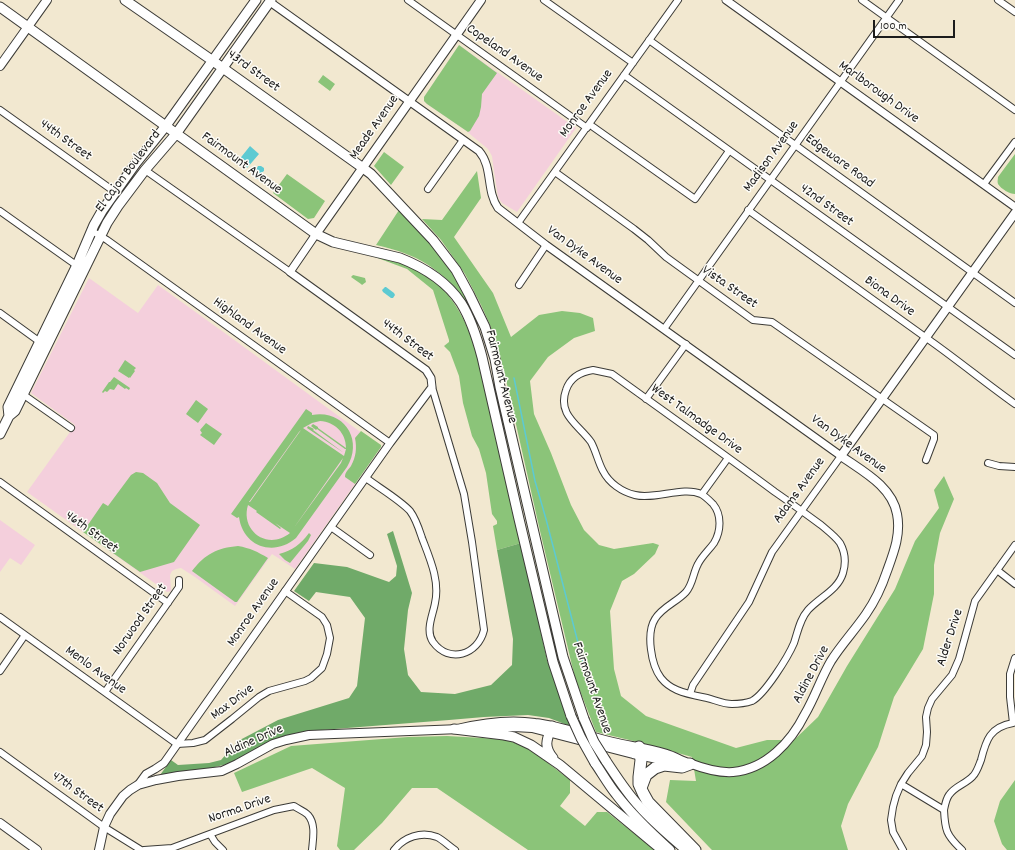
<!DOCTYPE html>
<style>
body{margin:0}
#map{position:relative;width:1015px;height:850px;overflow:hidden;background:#f2e8d0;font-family:Dekko,sans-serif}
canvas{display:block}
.scale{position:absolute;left:873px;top:20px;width:82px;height:18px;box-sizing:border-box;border:2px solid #1c1c1c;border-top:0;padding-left:5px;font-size:12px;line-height:14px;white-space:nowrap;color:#1c1c1c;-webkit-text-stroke:3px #fdfcf7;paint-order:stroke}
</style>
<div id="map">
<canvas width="1015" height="850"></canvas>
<div class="scale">100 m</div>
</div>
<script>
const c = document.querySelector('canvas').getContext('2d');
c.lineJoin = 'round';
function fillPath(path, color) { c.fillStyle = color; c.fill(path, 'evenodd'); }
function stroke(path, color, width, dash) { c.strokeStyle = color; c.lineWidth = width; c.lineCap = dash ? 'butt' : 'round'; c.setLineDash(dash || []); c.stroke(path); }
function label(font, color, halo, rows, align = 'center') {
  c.font = font + ' Dekko,sans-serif'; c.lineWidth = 3; c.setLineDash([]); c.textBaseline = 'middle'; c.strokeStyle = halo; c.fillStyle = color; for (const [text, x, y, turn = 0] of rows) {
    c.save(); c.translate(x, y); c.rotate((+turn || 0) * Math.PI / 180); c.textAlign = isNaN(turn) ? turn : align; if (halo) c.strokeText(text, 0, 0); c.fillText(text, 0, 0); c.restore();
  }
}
const built = new Path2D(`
 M 459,45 L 576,128 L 517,212 L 502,203 L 498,197 L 493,164 L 492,156 L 488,149 L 465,130 L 427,104 L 424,101 L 424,97 Z
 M 89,278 L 138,313 L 158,285 L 233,339 L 381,447 L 295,569 L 272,554 L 235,606 L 195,577 L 181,568 L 176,569 L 172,571 L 170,575 L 171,591 L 167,592 L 27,492 L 75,425 L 31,393 Z
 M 0,520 L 35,545 L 21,565 L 10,558 L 0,572 Z`);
const green = new Path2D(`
 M 459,45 L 497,73 L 482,94 L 481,107 L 479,116 L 470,131 L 468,132 L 427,104 L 424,101 L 424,97 Z
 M 323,75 L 335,84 L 330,91 L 318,82 Z
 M 384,152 L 404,167 L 391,185 L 374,166 Z
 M 1015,154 L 1015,194 C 1010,194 1001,189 998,184 C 997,181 998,180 998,177 Z
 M 477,171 L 481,198 L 454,237 L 493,293 L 511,337 L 539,315 L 562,311 L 580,313 L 593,318 L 595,331 L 574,338 L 548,357 L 530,381 L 534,414 L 551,453 L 571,505 L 584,530 L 599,545 L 614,549 L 653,543 L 659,545 L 655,554 L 634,574 L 622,581 L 610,611 L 614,669 L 621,696 L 646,716 L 736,748 L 767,740 L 794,740 L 818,717 L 847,666 L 895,589 L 915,541 L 939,508 L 934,490 L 944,476 L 954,499 L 940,533 L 934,565 L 934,594 L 923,649 L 894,697 L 878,747 L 848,804 L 841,826 L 848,850 L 712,850 L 709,847 L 666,802 L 670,780 L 696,781 L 692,757 L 646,744 L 596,732 L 575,678 L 540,531 L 504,371 L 490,325 L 481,305 L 465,274 L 441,240 L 422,219 L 442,220 Z
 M 287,174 L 325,201 L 314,218 L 308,219 L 273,193 Z
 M 399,210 C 414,225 429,241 443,259 C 453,272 461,287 469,301 L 467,303 C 441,268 417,254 376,245 Z
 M 375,255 C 395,261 416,266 433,280 C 475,313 485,384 496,434 C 504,470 513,506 521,543 L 497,550 L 493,526 L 497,524 L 497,521 L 492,514 L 486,473 L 479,449 L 472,436 L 463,403 L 459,376 L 450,352 L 444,346 L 449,342 L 449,340 L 433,290 L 407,269 L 375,257 Z
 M 353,275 L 365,278 L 366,282 L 362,285 L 361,284 L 351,277 Z
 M 125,360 L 136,368 L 134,370 L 135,371 L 130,378 L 129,377 L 129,378 L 118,371 Z
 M 114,377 L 130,388 L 129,390 L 126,388 L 125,389 L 118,384 L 114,390 L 110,389 L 107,392 L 105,391 L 103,393 L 102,392 L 109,382 L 110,382 Z
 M 196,400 L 208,409 L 198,423 L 186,414 Z
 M 306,409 L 312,413 L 312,415 C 343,409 364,439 347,467 L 296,538 C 274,557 243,547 239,517 L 237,518 L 231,514 ZM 320,421 C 335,422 346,433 346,448 L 318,428 L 318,427 L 313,424 L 311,426 L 316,430 L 317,429 L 345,449 L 346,449 L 344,456 L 303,428 L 312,423 ZM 301,430 L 250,502 L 249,502 L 299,432 ZM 343,458 L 341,463 L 293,529 ZM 248,505 L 257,511 L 256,512 L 280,529 L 281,528 L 275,523 L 290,533 C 268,551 240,531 248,505 Z
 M 206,423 L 222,434 L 214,445 L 200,435 L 202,433 L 200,430 Z
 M 308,426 L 314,429 L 313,430 L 344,453 L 307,428 Z
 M 361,431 L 381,445 L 381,447 L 355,484 L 345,477 C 345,472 348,470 351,466 C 356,457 357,448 355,438 Z
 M 136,472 L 143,473 L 157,483 L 170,503 L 200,525 L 174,562 L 140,572 L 83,532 L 103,503 L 108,506 L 131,475 Z
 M 309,533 L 311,535 L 308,541 L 290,563 L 285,560 L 279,554 C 293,550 300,545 309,533 Z
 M 238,546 C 250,548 258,552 268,558 L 237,602 L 235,602 L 192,571 C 205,554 217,548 238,546 Z
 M 447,736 L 483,738 L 507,740 L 530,749 L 570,780 L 570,793 L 560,806 L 585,826 L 597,812 L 607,812 L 655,850 L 528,850 L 437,788 L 412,788 L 382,823 L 354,850 L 340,850 L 337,846 L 345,788 L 312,768 L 242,792 L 234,773 L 291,746 L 408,737 Z
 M 1015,780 L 1015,850 L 1007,850 L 1002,844 L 994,821 L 1000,801 Z`);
const forest = new Path2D(`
 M 393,531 L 412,593 L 408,610 L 404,649 L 408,675 L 421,692 L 455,694 L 491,685 L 512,665 L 513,639 L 497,550 L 521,543 L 547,660 L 570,726 L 549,718 L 528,715 L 484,717 L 449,720 L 309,731 L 277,739 L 228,764 L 206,769 L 160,775 L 171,760 L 178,765 L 209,763 L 221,760 L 238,741 L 278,720 L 349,698 L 357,686 L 365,618 L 350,597 L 316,592 L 309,601 L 294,591 L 314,563 L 347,567 L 389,582 L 396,576 L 397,566 L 387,534 Z`);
const water = new Path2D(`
 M 250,146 L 259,154 L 247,168 L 238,161 Z
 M 258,166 L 261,166 L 264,168 L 264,171 L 261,173 L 262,177 L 260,178 L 256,179 L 254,176 L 254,174 L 252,174 L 251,170 L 255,167 L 257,168 Z
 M 385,287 L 386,287 L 394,293 L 395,295 L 393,298 L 391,298 L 383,292 L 382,290 Z`);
const stream = new Path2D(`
 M 514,378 L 535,481 L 546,519 L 583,662`);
const minor = new Path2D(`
 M 408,0 L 587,128
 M 544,0 L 633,63
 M 862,0 L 1015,110
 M 998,0 L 1015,12
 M 649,40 L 1015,303
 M 624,75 L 1015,355
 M 0,110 L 115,192
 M 589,124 L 695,199 L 729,151
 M 145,170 L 290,272
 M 555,172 L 634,229 L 648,240 L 666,257 L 753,320 L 772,322 L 934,435 L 934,439 L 926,460
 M 984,184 L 1015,142
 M 428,189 L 463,140
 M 748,210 C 810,254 871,298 932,342 C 960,362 987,384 1015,404
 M 0,211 L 69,260 L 79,267
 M 518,223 L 678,0
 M 92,231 L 107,240 L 390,443
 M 519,285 L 546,245
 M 0,313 L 40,342
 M 664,329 L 899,0
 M 593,370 L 612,374 C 666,413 721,452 775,492 C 791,503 806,514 821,525 C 828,531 835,536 840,543 C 845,552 846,563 843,573 C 838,590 820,597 808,610 C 800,619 798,631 794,643 C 788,657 765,694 752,701 C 746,703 738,704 732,704 C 724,704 715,700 707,698 C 697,696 686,694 677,690 C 670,687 665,683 661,678 C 651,665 646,633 655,619 C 662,607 677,602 686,592 C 693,584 693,573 698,564 C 702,556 709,550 714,543 C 721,531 722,515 713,504 C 710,501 705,496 701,494 C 683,486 655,500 635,495 C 622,492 609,483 603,471 C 598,462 596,451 591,442 C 579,425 557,415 566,390 C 570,378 580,372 593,370 Z
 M 21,393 L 71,428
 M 646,399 L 686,344
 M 988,463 L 999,466 L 1015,467
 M 366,478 C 378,487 400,500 410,511 C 416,519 419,529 422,538 C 430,559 440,581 435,603 C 433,615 425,630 433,642 C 449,664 478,655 484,630 L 472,542 L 464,494 L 432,387
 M 0,482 L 168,603
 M 702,494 L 728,458
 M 331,527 L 370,555
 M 997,570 L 1015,584
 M 0,617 L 177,744 L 193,743 L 205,740 L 232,719 L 259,697 L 269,691 L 305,681 L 311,678 L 322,668 L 327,654 L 330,638 L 327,625 L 322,617 L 285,591
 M 0,671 L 25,635
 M 105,692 L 179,587 L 179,580
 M 690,694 L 693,685 L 749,602 L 772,552 L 841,456
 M 0,752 L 104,827 L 141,850
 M 901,784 L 944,810 C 945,830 946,835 962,850
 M 944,810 C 945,805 946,799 949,795 C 955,786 966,784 973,776 C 977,772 979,765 981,760 C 986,740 990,727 1013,723 L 1010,697 L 1010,674 L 1015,658
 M 210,834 L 215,842 L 223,850
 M 144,850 L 172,848 L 274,810 L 294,806 C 298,809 304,811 308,815 C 316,824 313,839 312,850
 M 394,850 C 404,837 421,831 437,837 C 443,840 449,846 455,850
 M 903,850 L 893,832 L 891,820 L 893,807 L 896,796 L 901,784 L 908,773 L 922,756 L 926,745 L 927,732 L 926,717 L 928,708 L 932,699 L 952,675 L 959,659 L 975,601 L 1015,545`);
const tertiary = new Path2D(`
 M 726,0 L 1015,207
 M 270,2 L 479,151 C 493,167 486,191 498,208 L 546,245 L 841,456
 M 138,785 L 146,774 L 155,769 L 164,763 L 390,443 L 432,387 L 431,378 L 426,370 L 290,272 L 316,234`);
const secondary = new Path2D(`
 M 0,66 L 47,0
 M 316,234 L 481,0
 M 457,729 C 482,723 509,719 535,723 C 562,726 587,736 613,742 C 630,746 649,748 667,754 C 674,756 681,761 689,763 C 702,768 719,773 733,772 C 766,769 791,742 805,714 C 815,697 821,678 831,661 C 841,645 855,630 866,614 C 875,601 882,586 887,571 C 894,552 901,534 897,514 C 892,486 862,471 841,456 L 1015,213
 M 479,729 L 514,727 L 532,728 L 633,754 L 672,762
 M 0,823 L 37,850
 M 99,850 L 104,827 L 110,814 L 123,796 L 130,790 L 138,785 L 156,780 L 178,776 L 222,771 L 237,764 L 273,744 L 286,740 L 309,735 L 460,729`);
const primary = new Path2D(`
 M 125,0 L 213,61 L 363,168 L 371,174 L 433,240 L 456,270 L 469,294 L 485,327 L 495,359 L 500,387 L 563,657 L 584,719
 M 0,7 L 316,234 L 333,242 L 400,258 C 423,267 447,282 461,303 C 471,319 477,338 482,357 L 519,519 L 553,662 L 571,716
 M 9,416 L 8,407 L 77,265 L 94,225 L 102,211 L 136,163 L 165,127 L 256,0
 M 0,434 L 9,416 L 15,411 L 107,223 L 118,206 L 145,170 L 176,134 L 271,0
 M 552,726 C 547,739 543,746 553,758
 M 454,729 L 504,735 L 514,737 L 531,745 L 560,765 L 662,850
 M 606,761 C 616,776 626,792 639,806 C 653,822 670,836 686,850
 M 595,763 C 602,773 608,784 616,794 C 632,815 651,833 670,850`);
const motorway = new Path2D(`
 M 639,747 L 641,760 L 639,777 L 639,784 L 643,793 L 648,802 L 695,850
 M 641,788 L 644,780 L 646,775 L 655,768 L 664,765 L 682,767 L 690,764`);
const primaryBridge = new Path2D(`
 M 571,716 L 581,738 L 595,763
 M 584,719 L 594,742 L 606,761`);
const streetNames = [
 ["Copeland Avenue",504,54,35],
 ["43rd Street",253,72,36],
 ["Marlborough Drive",878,93,36],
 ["Monroe Avenue",587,104,-54],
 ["Meade Avenue",375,128,-55],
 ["44th Street",65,141,36],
 ["Madison Avenue",772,157,-54],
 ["Edgeware Road",839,162,36],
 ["Fairmount Avenue",241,164,36],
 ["El Cajon Boulevard",129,172,-53],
 ["42nd Street",826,206,36],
 ["Van Dyke Avenue",584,256,36],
 ["Vista Street",729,288,35],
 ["Biona Drive",889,297,36],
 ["Highland Avenue",249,327,36],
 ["44th Street",407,341,37],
 ["Fairmount Avenue",500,377,76],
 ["West Talmadge Drive",696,420,36],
 ["Van Dyke Avenue",848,445,36],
 ["Adams Avenue",800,491,-54],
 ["46th Street",91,533,36],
 ["Monroe Avenue",254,613,-55],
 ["Norwood Street",141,620,-55],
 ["Alder Drive",951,638,-72],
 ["Menlo Avenue",95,671,36],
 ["Aldine Drive",812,675,-62],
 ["Fairmount Avenue",591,688,71],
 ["Max Drive",233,703,-37],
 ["Aldine Drive",254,742,-24],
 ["47th Street",77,793,36],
 ["Norma Drive",240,810,-19]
];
fillPath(built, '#f4cfdc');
fillPath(green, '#8bc479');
fillPath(forest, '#70aa69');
fillPath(water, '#5dcad2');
stroke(stream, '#5dcad2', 1.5);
stroke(minor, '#3c3b37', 8);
stroke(tertiary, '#3c3b37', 9);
stroke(secondary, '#3c3b37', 10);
stroke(primary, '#3c3b37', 11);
stroke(motorway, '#3c3b37', 13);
stroke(minor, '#fff', 6);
stroke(tertiary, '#fff', 7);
stroke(secondary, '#fff', 8);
stroke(primary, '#fff', 9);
stroke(motorway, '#fff', 11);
stroke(primaryBridge, '#3c3b37', 11, []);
stroke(primaryBridge, '#fff', 9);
label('14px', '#1c1c1c', '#fdfcf7', streetNames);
</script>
